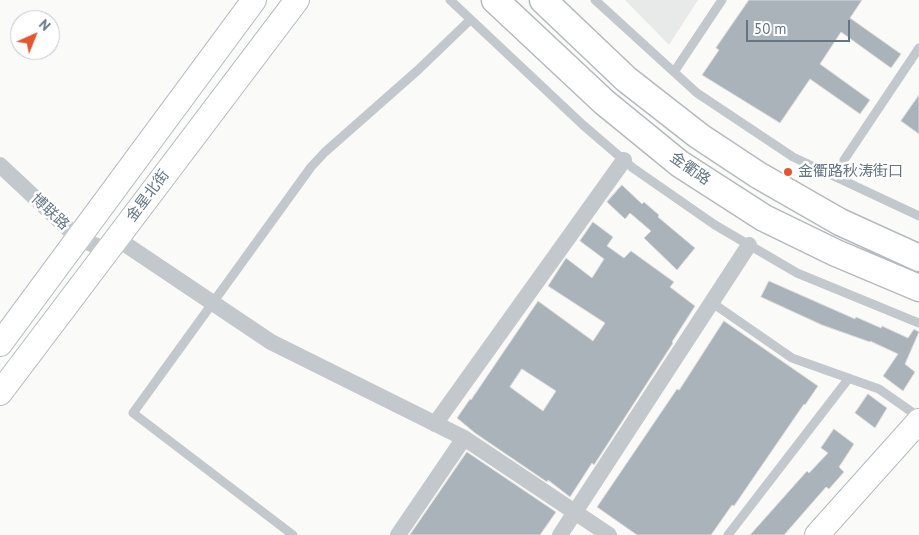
<!DOCTYPE html>
<meta charset="utf-8">
<style>
body{margin:0}
#map{position:relative;width:919px;height:535px;overflow:hidden;background:#fafaf8;font-family:"PT Sans",sans-serif}
canvas{display:block}
.north{position:absolute;left:10px;top:10px;width:50px;height:50px;box-sizing:border-box;background:#fff;border:1px solid #c1c8cd;border-radius:50%;rotate:44deg;font-size:14px;font-weight:700;line-height:20px;text-align:center;color:#657683}
.north::after{content:'';display:block;margin:auto;width:18px;height:22px;background:#e4572e;clip-path:polygon(50% 0,100% 100%,50% 72%,0 100%)}
.scale{position:absolute;left:746px;top:20px;width:104px;height:22px;box-sizing:border-box;border:2px solid #657683;border-top:0;padding-left:6px;font-size:15px;line-height:18px;white-space:nowrap;color:#657683;-webkit-text-stroke:4px #fff;paint-order:stroke}
</style>
<div id="map">
<canvas width="919" height="535"></canvas>
<div class="north">N</div>
<div class="scale">50 m</div>
</div>
<script>
const c = document.querySelector('canvas').getContext('2d');
c.lineJoin = 'round';
function fillPath(path, color) { c.fillStyle = color; c.fill(path, 'evenodd'); }
function stroke(path, color, width, dash) { c.strokeStyle = color; c.lineWidth = width; c.lineCap = dash ? 'butt' : 'round'; c.setLineDash(dash || []); c.stroke(path); }
function label(font, color, halo, rows, align = 'center') {
  c.font = font + ' "PT Sans","Noto Sans SC",sans-serif'; c.lineWidth = 5; c.setLineDash([]); c.textBaseline = 'middle'; c.strokeStyle = halo; c.fillStyle = color; for (const [text, x, y, turn = 0] of rows) {
    c.save(); c.translate(x, y); c.rotate((+turn || 0) * Math.PI / 180); c.textAlign = isNaN(turn) ? turn : align; if (halo) c.strokeText(text, 0, 0); c.fillText(text, 0, 0); c.restore();
  }
}
const built = new Path2D(`
 M 625,0 L 698,0 L 669,45 Z`);
const building = new Path2D(`
 M 749,0 L 862,0 L 850,18 L 901,54 L 891,68 L 841,32 L 820,64 L 870,100 L 860,114 L 810,79 L 780,123 L 702,75 L 719,50 L 716,48 Z
 M 919,95 L 919,134 L 901,121 Z
 M 622,185 L 642,204 L 644,202 L 659,215 L 658,217 L 695,248 L 677,270 L 644,238 L 651,231 L 630,213 L 625,219 L 607,202 Z
 M 593,222 L 613,237 L 607,246 L 624,258 L 631,251 L 674,282 L 670,287 L 695,306 L 672,342 L 673,343 L 594,465 L 592,463 L 570,497 L 548,480 L 547,482 L 475,433 L 457,418 L 470,399 L 471,400 L 538,301 L 593,341 L 605,323 L 548,286 L 566,258 L 592,278 L 604,259 L 580,241 ZM 522,369 L 556,391 L 543,411 L 510,387 Z
 M 769,281 L 855,319 L 856,317 L 881,328 L 882,326 L 908,338 L 914,329 L 919,332 L 905,364 L 915,372 L 903,391 L 883,376 L 898,354 L 870,341 L 870,342 L 822,325 L 761,297 Z
 M 724,321 L 818,386 L 805,405 L 804,404 L 734,506 L 732,505 L 711,535 L 637,535 L 597,507 L 677,389 L 679,390 Z
 M 868,394 L 887,408 L 875,428 L 855,413 Z
 M 834,429 L 854,444 L 839,467 L 844,472 L 829,489 L 826,487 L 784,535 L 750,535 L 807,471 L 809,473 L 828,453 L 821,448 Z
 M 467,452 L 556,512 L 540,535 L 410,535 Z`);
const lane = new Path2D(`
 M 450,0 L 583,125 L 633,168 L 715,225 L 797,273 L 919,323
 M 595,0 L 697,93 L 793,157 L 919,216
 M 674,72 L 722,0
 M 841,179 L 844,160 L 919,48
 M 711,302 L 792,358 L 879,389 L 919,417
 M 293,535 L 133,413 L 311,167 L 325,152 L 418,70 L 470,20
 M 728,535 L 849,378`);
const street = new Path2D(`
 M 0,165 L 79,239 L 107,250
 M 116,238 L 271,342 L 464,438 L 609,535
 M 435,424 L 624,160
 M 398,535 L 464,438
 M 560,535 L 749,245`);
const secondary = new Path2D(`
 M 0,344 L 254,0
 M 0,393 L 297,0
 M 817,535 L 919,421`);
const primary = new Path2D(`
 M 495,0 L 604,102 L 680,164 L 764,218 L 836,253 L 919,288
 M 543,0 L 626,79 L 699,136 L 758,175 L 840,222 L 919,258`);
const markers = [
 [788,172,5,"#e4572e"]
];
const streetNames = [
 ["金衢路",690,169,35],
 ["金星北街",148,196,-53],
 ["博联路",50,212,43]
];
const poiNames = [
 ["金衢路秋涛街口",798,172]
];
fillPath(built, '#e8e9e9');
fillPath(building, '#aab3b9');
stroke(building, '#dcdcda', 1);
stroke(secondary, '#b3babf', 26);
stroke(primary, '#b5babe', 29);
stroke(lane, '#c3c8cc', 9);
stroke(street, '#c3c8cc', 16);
stroke(secondary, '#fff', 24);
stroke(primary, '#fff', 26);
for (const [x, y, r, color] of markers) { const dot = new Path2D(); dot.arc(x, y, r, 0, 2 * Math.PI); c.fillStyle = color; c.fill(dot); stroke(dot, '#fff', 2); }
label('15px', '#657683', '#fff', streetNames);
label('15px', '#657683', '#fff', poiNames, 'left');
</script>
